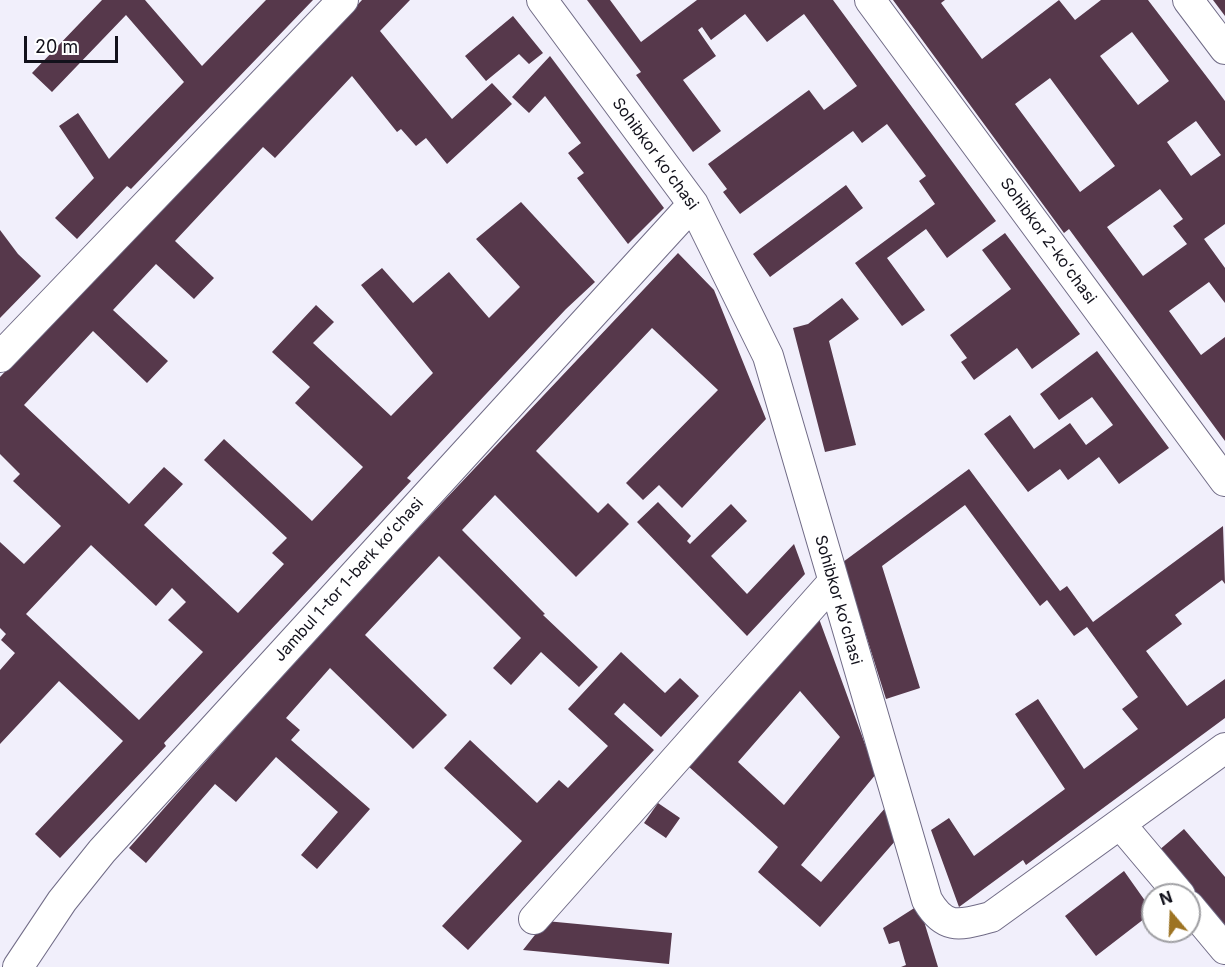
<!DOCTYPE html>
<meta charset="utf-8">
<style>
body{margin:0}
#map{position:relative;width:1225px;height:967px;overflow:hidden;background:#f1effb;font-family:Inter,sans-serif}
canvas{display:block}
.north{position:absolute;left:1141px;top:883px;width:60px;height:60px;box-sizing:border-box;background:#fff;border:2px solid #a0a0a4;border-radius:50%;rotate:341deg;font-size:16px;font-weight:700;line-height:24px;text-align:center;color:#12111b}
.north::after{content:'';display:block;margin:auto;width:21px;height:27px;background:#9d7322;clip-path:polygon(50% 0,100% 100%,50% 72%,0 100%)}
.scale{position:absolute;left:24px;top:36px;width:94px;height:27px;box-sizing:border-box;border:3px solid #12111b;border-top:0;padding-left:8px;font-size:18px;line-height:21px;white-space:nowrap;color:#12111b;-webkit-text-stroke:4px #fff;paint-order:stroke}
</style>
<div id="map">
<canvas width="1225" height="967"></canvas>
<div class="north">N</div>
<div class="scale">20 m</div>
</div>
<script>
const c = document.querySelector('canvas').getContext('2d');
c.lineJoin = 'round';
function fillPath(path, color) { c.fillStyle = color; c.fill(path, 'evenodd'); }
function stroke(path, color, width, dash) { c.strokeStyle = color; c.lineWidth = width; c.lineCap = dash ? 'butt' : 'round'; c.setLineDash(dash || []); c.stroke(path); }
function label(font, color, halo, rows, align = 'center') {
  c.font = font + ' Inter,sans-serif'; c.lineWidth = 6; c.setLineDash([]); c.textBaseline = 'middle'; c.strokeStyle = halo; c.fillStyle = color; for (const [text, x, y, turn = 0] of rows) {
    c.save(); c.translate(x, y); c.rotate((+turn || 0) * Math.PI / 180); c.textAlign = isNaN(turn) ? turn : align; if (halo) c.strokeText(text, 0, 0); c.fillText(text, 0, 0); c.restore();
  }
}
const building = new Path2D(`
 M 102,0 L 145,0 L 202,66 L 266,0 L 313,0 L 131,189 L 127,186 L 77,239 L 55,218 L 94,178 L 59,126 L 78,113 L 109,159 L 184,82 L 126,15 L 52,92 L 32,73 Z
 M 362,0 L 410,0 L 380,31 L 452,119 L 492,83 L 512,104 L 447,164 L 426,138 L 416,146 L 401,129 L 397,132 L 352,76 L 275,158 L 263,147 L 175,241 L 214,278 L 194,299 L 156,264 L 113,310 L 168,361 L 147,383 L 93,331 L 24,405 L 129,504 L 164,467 L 183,484 L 144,525 L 238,613 L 284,564 L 272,553 L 287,538 L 204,460 L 224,439 L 312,521 L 363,467 L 295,403 L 310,387 L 272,352 L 316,305 L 334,322 L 313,343 L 391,416 L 433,373 L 361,285 L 382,268 L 413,303 L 449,272 L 489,318 L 520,287 L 476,239 L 521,202 L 595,282 L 566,309 L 407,478 L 411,481 L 164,743 L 166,746 L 60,858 L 35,834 L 123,741 L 59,681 L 0,744 L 0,670 L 15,653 L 1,640 L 6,634 L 0,628 L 0,542 L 24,564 L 61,526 L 13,481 L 20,474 L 0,454 L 0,377 L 238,124 L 242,127 ZM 91,545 L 156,606 L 172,588 L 186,602 L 168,620 L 203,652 L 139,720 L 26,614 Z
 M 587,0 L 610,0 L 641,42 L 697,0 L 833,0 L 996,221 L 947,258 L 926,229 L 887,258 L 925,310 L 902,326 L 855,263 L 935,204 L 919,181 L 926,176 L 887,124 L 862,143 L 853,131 L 740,214 L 723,192 L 727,189 L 708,164 L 809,90 L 824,110 L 857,86 L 804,14 L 767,42 L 745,14 L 711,40 L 702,27 L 698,30 L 716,56 L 683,80 L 721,131 L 693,152 L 636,75 L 641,72 Z
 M 893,0 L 945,0 L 941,3 L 982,59 L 1059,0 L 1075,20 L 1101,0 L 1148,0 L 1210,81 L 1225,101 L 1225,224 L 1204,239 L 1225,268 L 1225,303 L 1209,282 L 1169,311 L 1201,355 L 1225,337 L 1225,441 L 1069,229 L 1064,233 ZM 1132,32 L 1169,81 L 1138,105 L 1100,56 ZM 1050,78 L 1115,166 L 1080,192 L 1015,104 ZM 1196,121 L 1221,155 L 1191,176 L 1167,142 ZM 1160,189 L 1183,219 L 1173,226 L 1187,244 L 1143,276 L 1107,227 Z
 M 1213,0 L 1225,0 L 1225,16 Z
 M 513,16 L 543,53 L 529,64 L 519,54 L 486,81 L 465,56 Z
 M 550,56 L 664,208 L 628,244 L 577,178 L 584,173 L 568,153 L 581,143 L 545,96 L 529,113 L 512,97 Z
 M 846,185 L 863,208 L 770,277 L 753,254 Z
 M 0,230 L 18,254 L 41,276 L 0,318 Z
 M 1005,233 L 1080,334 L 1032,369 L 1017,348 L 974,380 L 961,362 L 967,358 L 950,335 L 1011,289 L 982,250 Z
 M 678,253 L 714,290 L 766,419 L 682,508 L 659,485 L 643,500 L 626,483 L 718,390 L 652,328 L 536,451 L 598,513 L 608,503 L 629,524 L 576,577 L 495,495 L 462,530 L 545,614 L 543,615 L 598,667 L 579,687 L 541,652 L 511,685 L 493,668 L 521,638 L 439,556 L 365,635 L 447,715 L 413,749 L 330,668 L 286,718 L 300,730 L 291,740 L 370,809 L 317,869 L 301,855 L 338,812 L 276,757 L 236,802 L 215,784 L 146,863 L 129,848 L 322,630 Z
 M 842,298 L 859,319 L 829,341 L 856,445 L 825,452 L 793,328 L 808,324 Z
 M 1097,351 L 1169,448 L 1119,484 L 1099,457 L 1068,480 L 1060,469 L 1028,492 L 984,434 L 1010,415 L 1034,449 L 1070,423 L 1086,445 L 1113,425 L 1092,397 L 1059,420 L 1040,394 Z
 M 969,469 L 1060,591 L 1067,586 L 1093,622 L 1223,526 L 1225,584 L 1222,580 L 1175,615 L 1182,624 L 1146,651 L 1187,706 L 1225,679 L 1225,718 L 1026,865 L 1023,860 L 959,907 L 931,830 L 949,818 L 974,856 L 1065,789 L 1015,714 L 1038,699 L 1084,769 L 1138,729 L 1122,709 L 1138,697 L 1087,627 L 1074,636 L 1047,600 L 1040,606 L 965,505 L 882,566 L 920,688 L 886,699 L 843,562 Z
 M 658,502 L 691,536 L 687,541 L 690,544 L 731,504 L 747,521 L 711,556 L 747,594 L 794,544 L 805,574 L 747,636 L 637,522 Z
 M 818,616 L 876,774 L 801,865 L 821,882 L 886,807 L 896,840 L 820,927 L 758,872 L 778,847 L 688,766 ZM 800,691 L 840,737 L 784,805 L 738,762 Z
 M 621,652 L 665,693 L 680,678 L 699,696 L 661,737 L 624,703 L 614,714 L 654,750 L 468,950 L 442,926 L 522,841 L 444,768 L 470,740 L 537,803 L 559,780 L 568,788 L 608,746 L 568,709 Z
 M 658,803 L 680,818 L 666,838 L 644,823 Z
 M 1184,829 L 1225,877 L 1225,930 L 1158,851 Z
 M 1124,871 L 1153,912 L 1096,956 L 1065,916 Z
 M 919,905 L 938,967 L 901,967 L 906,965 L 899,941 L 889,944 L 883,928 Z
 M 546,921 L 672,933 L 669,964 L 523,950 Z`);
const street = new Path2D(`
 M 542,0 L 693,204 L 768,356 L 927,900 C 945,931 960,925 991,917 L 1225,748
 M 870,0 L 1225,481
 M 1188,0 L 1225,49
 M 0,357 L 343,0
 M 1121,825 L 1180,895
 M 1189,906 L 1225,949
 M 534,919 L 833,582
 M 18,967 L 62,901 L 102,851 L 693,204`);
const streetNames = [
 ["Sohibkor koʻchasi",655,154,54],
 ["Sohibkor 2-koʻchasi",1048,241,54],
 ["Jambul 1-tor 1-berk koʻchasi",349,580,-48],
 ["Sohibkor koʻchasi",838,600,74]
];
fillPath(building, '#56384b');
stroke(street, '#706b86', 32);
stroke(street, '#fff', 30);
label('16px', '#12111b', '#fff', streetNames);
</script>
